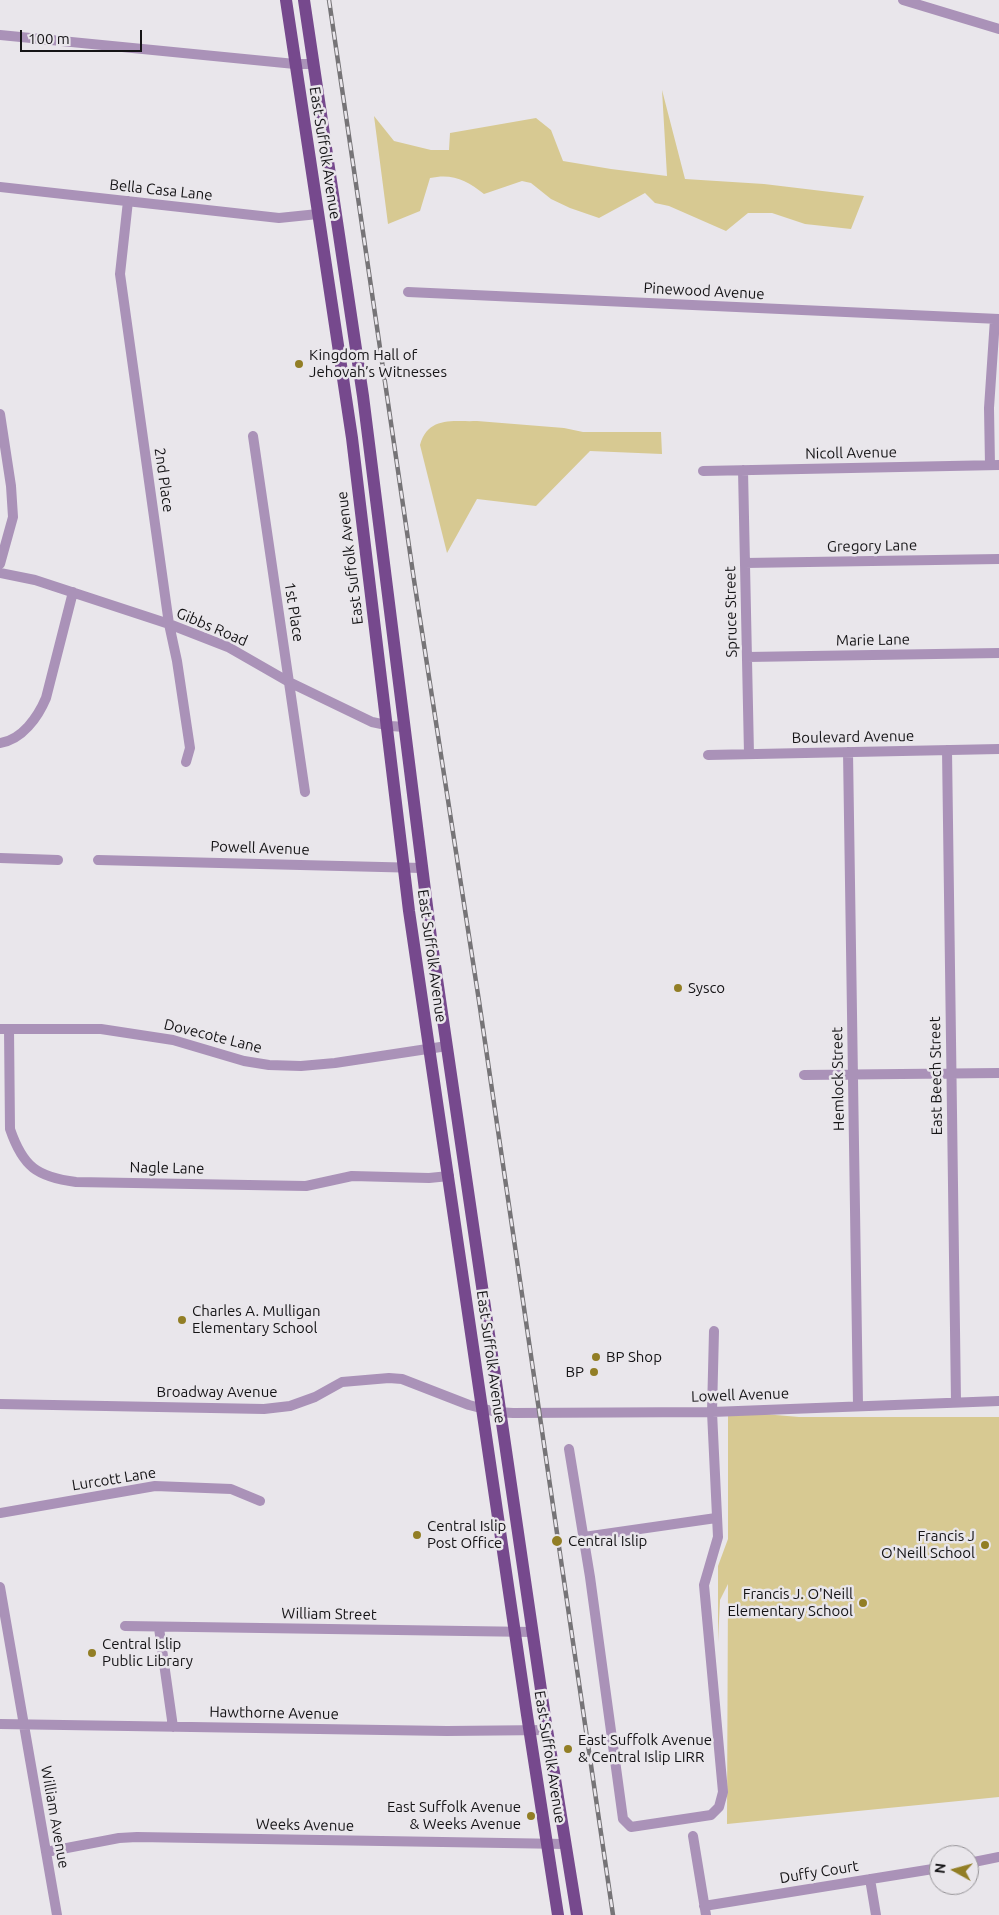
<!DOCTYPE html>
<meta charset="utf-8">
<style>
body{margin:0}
#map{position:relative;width:999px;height:1915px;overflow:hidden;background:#e9e6eb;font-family:Ubuntu,sans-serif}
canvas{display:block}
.north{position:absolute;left:929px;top:1845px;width:50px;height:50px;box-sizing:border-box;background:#e9e6eb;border:1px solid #949296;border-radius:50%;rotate:277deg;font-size:14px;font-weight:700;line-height:20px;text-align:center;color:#151416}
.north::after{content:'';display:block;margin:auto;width:18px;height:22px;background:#927e25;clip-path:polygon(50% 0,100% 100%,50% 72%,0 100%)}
.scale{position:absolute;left:20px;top:30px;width:122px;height:22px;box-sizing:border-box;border:2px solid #151416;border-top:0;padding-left:6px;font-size:15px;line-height:18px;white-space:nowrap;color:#151416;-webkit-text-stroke:4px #e9e6eb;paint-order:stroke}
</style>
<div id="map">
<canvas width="999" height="1915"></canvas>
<div class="north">N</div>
<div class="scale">100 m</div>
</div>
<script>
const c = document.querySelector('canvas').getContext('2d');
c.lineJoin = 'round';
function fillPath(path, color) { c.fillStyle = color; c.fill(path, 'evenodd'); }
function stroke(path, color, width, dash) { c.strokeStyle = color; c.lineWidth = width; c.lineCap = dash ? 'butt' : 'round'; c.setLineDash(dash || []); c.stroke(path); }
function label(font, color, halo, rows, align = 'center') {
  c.font = font + ' Ubuntu,sans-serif'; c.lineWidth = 5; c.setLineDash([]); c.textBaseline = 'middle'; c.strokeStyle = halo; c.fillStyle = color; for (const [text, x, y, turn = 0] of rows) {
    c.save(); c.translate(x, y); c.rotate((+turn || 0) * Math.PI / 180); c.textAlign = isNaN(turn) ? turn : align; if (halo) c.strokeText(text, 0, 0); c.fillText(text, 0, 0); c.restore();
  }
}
const green = new Path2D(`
 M 662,90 L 685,179 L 764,184 L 864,196 L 851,229 L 805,224 L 772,213 L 748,213 L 726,231 L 669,206 L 655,203 L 645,193 L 599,218 L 570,208 L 551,199 L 531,183 L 522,181 L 484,194 C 467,180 452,173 430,178 L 420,211 L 388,224 L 374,116 L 394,141 L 431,150 L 449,150 L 450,133 L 536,118 L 551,130 L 563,161 L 611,169 L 667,176 Z
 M 477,421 L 564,428 L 583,432 L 661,432 L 662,454 L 590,451 L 536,506 L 477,499 L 447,553 L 420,445 C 428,416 453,422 477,421 Z
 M 728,1411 L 799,1417 L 999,1417 L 999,1797 L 727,1824 L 728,1584 L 720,1600 L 718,1642 L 718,1566 L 728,1539 Z`);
const minor = new Path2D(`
 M 903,0 L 999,29
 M 0,35 L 295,64 L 314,64
 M 0,187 L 279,218 L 318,214
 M 128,201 L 120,274 L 169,624 L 177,661 L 190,748 L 186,762
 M 408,292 L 999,319
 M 0,414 L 11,486 L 13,517 L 0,564
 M 253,436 L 305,792
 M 990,465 L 989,408 L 995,319
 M 743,470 L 749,754
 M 703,471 L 999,465
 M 745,563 L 999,559
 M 0,573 L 35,580 L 169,624 L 228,647 L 289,682 L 372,722 L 391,726 L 404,727
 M 747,657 L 999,653
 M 0,743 C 22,740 38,717 46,698 L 73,592
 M 947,750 L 956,1402
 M 848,752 L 858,1405
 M 708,755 L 999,749
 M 0,858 L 58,860
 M 98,860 L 422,868
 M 0,1029 L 101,1029 L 173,1040 L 244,1061 L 269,1065 L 301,1066 L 335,1063 L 447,1046
 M 9,1029 L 10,1129 C 23,1167 37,1177 76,1182 L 306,1186 L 352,1176 L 429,1178 L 449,1176
 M 804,1075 L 999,1073
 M 0,1404 L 264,1409 L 290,1406 L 315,1397 L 342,1382 L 389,1378 L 402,1379 L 469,1405 L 496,1412 L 513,1413 L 712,1412 L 999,1401
 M 569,1449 L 590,1577 L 623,1819 L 631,1827 L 711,1815 L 719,1807 L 723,1792 L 704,1585 L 718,1537 L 712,1412 L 714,1331
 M 0,1513 L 155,1486 L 231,1489 L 260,1501
 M 584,1537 L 716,1518
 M 0,1587 L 57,1915
 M 125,1626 L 533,1632
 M 159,1628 L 173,1727
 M 0,1724 L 447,1731 L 548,1730
 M 693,1836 L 706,1915
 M 46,1852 L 119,1838 L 137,1837 L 565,1844
 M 969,1863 L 999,1857
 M 870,1879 L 876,1915
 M 704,1906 L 939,1868`);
const major = new Path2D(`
 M 286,0 L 352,438 L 409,911 L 527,1715 L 558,1915
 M 304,0 L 363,396 L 431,938 L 545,1717 L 577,1915`);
const rail = new Path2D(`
 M 329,0 L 414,580 L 479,1001 L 613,1915`);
const markers = [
 [299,364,5,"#927e25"],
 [678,988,5,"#927e25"],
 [182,1320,5,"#927e25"],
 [596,1357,5,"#927e25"],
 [594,1372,5,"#927e25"],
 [417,1535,5,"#927e25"],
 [557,1541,6,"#927e25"],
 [985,1545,5,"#927e25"],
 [863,1603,5,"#927e25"],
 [92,1653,5,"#927e25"],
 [568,1749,5,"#927e25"],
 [531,1816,5,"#927e25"]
];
const streetNames = [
 ["East Suffolk Avenue",325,153,81],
 ["Bella Casa Lane",161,190,6],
 ["Pinewood Avenue",704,291,3],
 ["Nicoll Avenue",851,453,-1],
 ["2nd Place",164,480,82],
 ["Gregory Lane",872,546,-1],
 ["East Suffolk Avenue",350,558,-97],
 ["1st Place",294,612,81],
 ["Spruce Street",731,612,-91],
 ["Gibbs Road",212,627,23],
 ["Marie Lane",873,640,-1],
 ["Boulevard Avenue",853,737,-1],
 ["Powell Avenue",260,848,2],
 ["East Suffolk Avenue",432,956,82],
 ["Dovecote Lane",213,1036,14],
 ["East Beech Street",936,1076,-91],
 ["Hemlock Street",838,1079,-91],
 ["Nagle Lane",167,1168,1],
 ["East Suffolk Avenue",491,1357,82],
 ["Broadway Avenue",217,1392],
 ["Lowell Avenue",740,1395,-2],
 ["Lurcott Lane",114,1479,-9],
 ["William Street",329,1614,1],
 ["Hawthorne Avenue",274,1713,1],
 ["East Suffolk Avenue",550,1757,81],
 ["William Avenue",55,1817,80],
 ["Weeks Avenue",305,1825,1],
 ["Duffy Court",819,1872,-9]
];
const poiNames = [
 ["Kingdom Hall of",309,355],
 ["Jehovah’s Witnesses",309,372],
 ["Sysco",688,988],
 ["Charles A. Mulligan",192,1311],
 ["Elementary School",192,1328],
 ["BP Shop",606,1357],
 ["BP",584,1372,"right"],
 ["Central Islip",427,1526],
 ["Post Office",427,1543],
 ["Francis J",975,1536,"right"],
 ["O'Neill School",975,1553,"right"],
 ["Central Islip",568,1541],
 ["Francis J. O'Neill",853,1594,"right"],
 ["Elementary School",853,1611,"right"],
 ["Central Islip",102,1644],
 ["Public Library",102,1661],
 ["East Suffolk Avenue",578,1740],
 ["& Central Islip LIRR",578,1757],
 ["East Suffolk Avenue",521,1807,"right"],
 ["& Weeks Avenue",521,1824,"right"]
];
fillPath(green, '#d7c992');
stroke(minor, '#aa92b8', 10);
stroke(major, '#76498d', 12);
stroke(rail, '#767477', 4.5);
stroke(rail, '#e9e6eb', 2.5, [8]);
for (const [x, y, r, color] of markers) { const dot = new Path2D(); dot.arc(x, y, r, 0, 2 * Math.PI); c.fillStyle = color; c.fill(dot); stroke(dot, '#e9e6eb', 2); }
label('15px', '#151416', '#e9e6eb', streetNames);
label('15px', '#151416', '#e9e6eb', poiNames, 'left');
</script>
